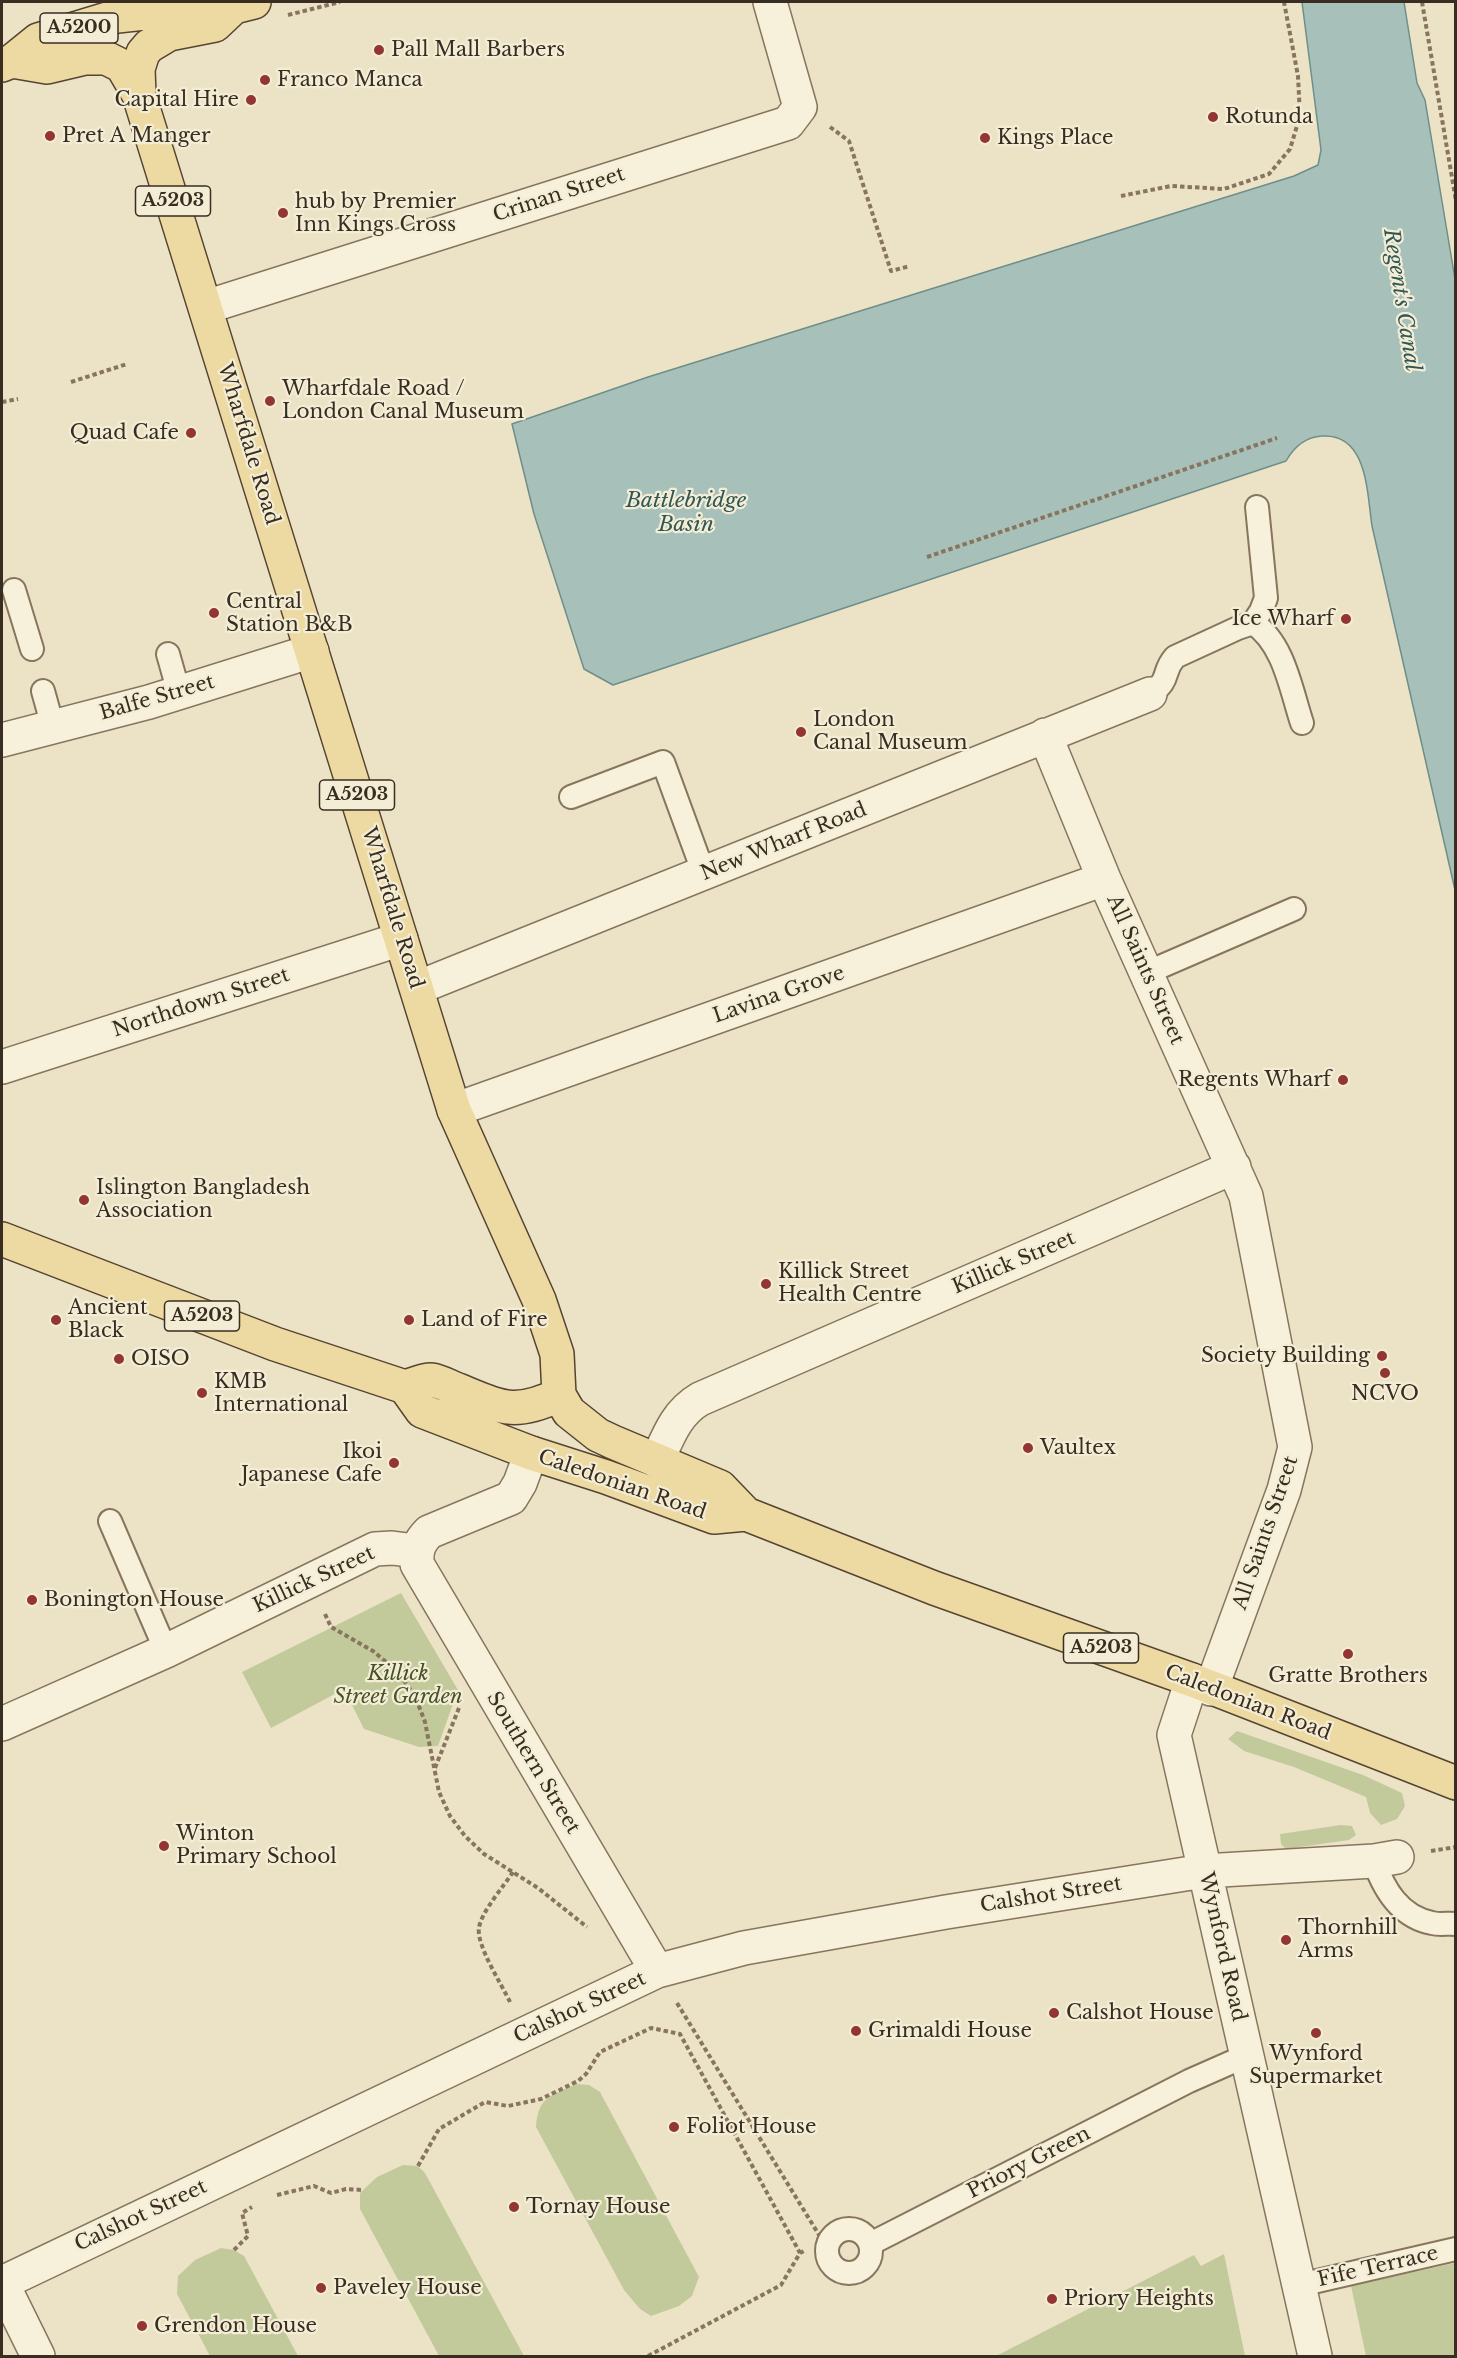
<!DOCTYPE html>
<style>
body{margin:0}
#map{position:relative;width:1457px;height:2358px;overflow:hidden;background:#ece3c7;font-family:"Libre Baskerville",serif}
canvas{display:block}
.frame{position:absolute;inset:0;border:3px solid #382d20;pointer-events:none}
</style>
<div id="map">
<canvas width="1457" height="2358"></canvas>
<div class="frame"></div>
</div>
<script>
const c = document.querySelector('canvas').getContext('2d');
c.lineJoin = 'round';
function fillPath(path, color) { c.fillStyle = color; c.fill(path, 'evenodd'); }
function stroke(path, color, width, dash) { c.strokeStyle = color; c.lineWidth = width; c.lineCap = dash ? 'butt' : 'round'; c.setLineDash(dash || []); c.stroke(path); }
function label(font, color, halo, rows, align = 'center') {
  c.font = font + ' "Libre Baskerville",serif'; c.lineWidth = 4.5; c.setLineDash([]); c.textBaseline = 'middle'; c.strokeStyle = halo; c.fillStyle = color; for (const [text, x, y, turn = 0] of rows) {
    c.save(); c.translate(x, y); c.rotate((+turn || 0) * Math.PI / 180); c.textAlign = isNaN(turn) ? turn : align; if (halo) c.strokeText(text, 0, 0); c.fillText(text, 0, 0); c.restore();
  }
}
const green = new Path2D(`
 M 401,1593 L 458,1690 L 438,1746 L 419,1747 L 364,1729 L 344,1689 L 271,1728 L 242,1672 Z
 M 1237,1731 L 1363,1775 L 1402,1793 L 1405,1806 L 1397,1819 L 1381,1825 L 1370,1813 L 1366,1797 L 1294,1767 L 1244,1751 L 1228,1739 Z
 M 1341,1825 L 1352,1826 L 1356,1835 L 1349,1840 L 1286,1849 L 1281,1844 L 1280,1834 Z
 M 577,2084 L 589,2085 L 600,2092 L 699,2277 L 692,2296 L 679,2306 L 651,2316 L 640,2309 L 624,2290 L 536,2127 C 538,2096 551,2096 577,2084 Z
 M 403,2165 L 418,2166 L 425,2173 L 524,2356 L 439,2356 L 360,2209 L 360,2193 L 377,2177 Z
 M 221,2248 L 234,2250 L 244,2256 L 298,2356 L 210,2356 L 177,2294 L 178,2276 L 195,2260 Z
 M 1224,2254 L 1245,2356 L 996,2356 L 1194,2255 L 1201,2266 Z
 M 1455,2263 L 1455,2356 L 1366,2356 L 1351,2286 Z`);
const water = new Path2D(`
 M 1302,2 L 1404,2 L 1417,83 L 1425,100 L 1456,285 L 1455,890 L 1372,526 C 1367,494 1368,433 1322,436 C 1305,437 1294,447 1286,461 L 613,685 L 584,669 L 534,514 L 512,424 L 648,377 L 1294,176 L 1318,165 L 1321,150 Z`);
const path = new Path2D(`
 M 1422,2 L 1456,201
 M 288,15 L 340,2
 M 830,127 L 849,141 L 891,271 L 910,266
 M 1121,196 L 1171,186 L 1224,189 L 1269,174 L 1290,149 L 1300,116 L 1298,76 L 1284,2
 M 71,382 L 127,364
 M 2,402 L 18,399
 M 927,557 L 1277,438
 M 325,1614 L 331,1627 L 373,1651 L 398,1672 L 415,1696 L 425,1722 L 439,1792 L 450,1816 L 465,1836 L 484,1854 L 538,1888 L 587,1927
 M 435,1768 L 459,1708
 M 1431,1851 L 1456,1847
 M 510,2002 C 502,1985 476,1945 479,1928 C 481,1912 504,1886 513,1872
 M 677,2003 L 827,2248
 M 418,2166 L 439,2129 L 485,2102 L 508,2106 L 541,2099 L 578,2081 L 586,2074 L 600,2052 L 651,2028 L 680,2034 L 800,2253
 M 277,2195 L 314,2186 L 331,2193 L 346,2189 L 363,2190
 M 234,2250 L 248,2236 L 242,2213 L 252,2207
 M 648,2356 L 781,2285 L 800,2253 L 806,2250`);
const service = new Path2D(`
 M 1257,507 L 1266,598 L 1261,611 L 1253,623 C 1284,643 1291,690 1302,723
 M 14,590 L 32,649
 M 168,654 L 179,693
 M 43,691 L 53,727
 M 1150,694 C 1172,679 1161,673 1175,657 L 1238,628 L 1253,623
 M 571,797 L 663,762 L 704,874
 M 1146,973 L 1294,909
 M 110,1521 L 166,1651
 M 1374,1861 C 1384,1890 1400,1917 1432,1923 C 1440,1925 1448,1923 1456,1924
 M827 2251a22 22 0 1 1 44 0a22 22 0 1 1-44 0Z
 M 870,2244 L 1189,2081 L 1248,2055
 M 1300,2285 L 1456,2249`);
const minor = new Path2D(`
 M 206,307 L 788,123 L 800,107 L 770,2
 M 1045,735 L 1104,879 L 1246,1196 L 1295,1447 L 1284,1490 L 1211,1689
 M 2,740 L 149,702 L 312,651
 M 417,988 L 1150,694
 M 2,1067 L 401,939
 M 454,1110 L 1104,879
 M 531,1453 L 520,1483 L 511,1498 L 429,1532 C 419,1542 416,1550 417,1564 L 657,1971
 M 657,1461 C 668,1437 676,1413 700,1399 L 1234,1167
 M 1192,1680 L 1174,1735 L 1315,2356
 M 2,1724 L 166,1651 L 375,1549 L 392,1548 L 416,1551
 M 2,2283 L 657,1971 L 744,1948 L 946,1912 L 1204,1871 L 1374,1861 L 1397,1857
 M 2,2283 L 38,2356`);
const primary = new Path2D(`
 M 12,61 L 47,67 L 85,58 L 106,58 L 122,66 L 139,95 L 454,1110 L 539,1300 L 557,1354 L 559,1395 L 569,1412 L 598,1435 L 613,1442 L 720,1487 L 746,1514
 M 2,65 L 12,61 L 38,40 L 117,16 L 154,12 L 212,2
 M 139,95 L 138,69 L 143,53 L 149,46 L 169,34 L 215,25 L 234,7 L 254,2
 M 2,1239 L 275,1344 L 405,1387 L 422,1411 L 531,1453 L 606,1477 L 714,1517 L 746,1514 L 934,1588 L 1192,1680 L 1456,1783
 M 405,1387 C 413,1385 424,1379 432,1380 C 440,1381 450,1387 458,1390 C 502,1408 514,1416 559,1395`);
const markers = [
 [379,50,6,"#933531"],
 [265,80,6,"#933531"],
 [251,100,6,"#933531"],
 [1213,117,6,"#933531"],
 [50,136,6,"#933531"],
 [985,138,6,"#933531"],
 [283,213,6,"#933531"],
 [270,401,6,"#933531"],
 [191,433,6,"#933531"],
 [214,613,6,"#933531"],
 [1346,619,6,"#933531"],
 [801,732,6,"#933531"],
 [1343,1080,6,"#933531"],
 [84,1200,6,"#933531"],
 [766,1284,6,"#933531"],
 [56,1320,6,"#933531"],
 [409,1320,6,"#933531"],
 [1382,1356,6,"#933531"],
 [119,1359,6,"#933531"],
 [1385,1373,6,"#933531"],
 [202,1393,6,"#933531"],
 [1028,1448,6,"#933531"],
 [394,1463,6,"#933531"],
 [32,1600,6,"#933531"],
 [1348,1654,6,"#933531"],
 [164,1846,6,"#933531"],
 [1286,1940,6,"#933531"],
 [1054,2013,6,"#933531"],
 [856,2031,6,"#933531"],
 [1316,2033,6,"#933531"],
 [674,2127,6,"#933531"],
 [514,2207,6,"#933531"],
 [321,2288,6,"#933531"],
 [1052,2299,6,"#933531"],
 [142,2326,6,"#933531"]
];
const shields = [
 [79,28,78],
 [173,201,75],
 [357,795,75],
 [202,1316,75],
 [1101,1648,75]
];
const shieldNames = [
 ["A5200",79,28],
 ["A5203",173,201],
 ["A5203",357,795],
 ["A5203",202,1316],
 ["A5203",1101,1648]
];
const poiNames = [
 ["Pall Mall Barbers",391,50],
 ["Franco Manca",277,80],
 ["Capital Hire",239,100,"right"],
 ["Rotunda",1225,117],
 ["Pret A Manger",62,136],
 ["Kings Place",997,138],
 ["hub by Premier",295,202],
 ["Inn Kings Cross",295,225],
 ["Wharfdale Road /",282,389],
 ["London Canal Museum",282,412],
 ["Quad Cafe",179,433,"right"],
 ["Central",226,602],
 ["Station B&B",226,625],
 ["Ice Wharf",1334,619,"right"],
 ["London",813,720],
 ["Canal Museum",813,743],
 ["Regents Wharf",1331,1080,"right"],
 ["Islington Bangladesh",96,1188],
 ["Association",96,1211],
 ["Killick Street",778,1272],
 ["Health Centre",778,1295],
 ["Ancient",68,1308],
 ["Black",68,1331],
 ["Land of Fire",421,1320],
 ["Society Building",1370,1356,"right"],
 ["OISO",131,1359],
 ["KMB",214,1382],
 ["International",214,1405],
 ["NCVO",1385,1394,"center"],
 ["Vaultex",1040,1448],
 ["Ikoi",382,1452,"right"],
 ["Japanese Cafe",382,1475,"right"],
 ["Bonington House",44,1600],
 ["Gratte Brothers",1348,1676,"center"],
 ["Winton",176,1834],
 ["Primary School",176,1857],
 ["Thornhill",1298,1928],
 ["Arms",1298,1951],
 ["Calshot House",1066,2013],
 ["Grimaldi House",868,2031],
 ["Wynford",1316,2054,"center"],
 ["Supermarket",1316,2077,"center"],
 ["Foliot House",686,2127],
 ["Tornay House",526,2207],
 ["Paveley House",333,2288],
 ["Priory Heights",1064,2299],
 ["Grendon House",154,2326]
];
const streetNames = [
 ["Crinan Street",559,195,-18],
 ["Wharfdale Road",248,444,73],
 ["Balfe Street",157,698,-16],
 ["New Wharf Road",784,842,-22],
 ["Wharfdale Road",392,908,73],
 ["All Saints Street",1145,970,66],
 ["Lavina Grove",779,995,-19],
 ["Northdown Street",201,1003,-18],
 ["Killick Street",1014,1263,-23],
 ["Caledonian Road",622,1485,19],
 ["All Saints Street",1266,1533,-71],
 ["Killick Street",314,1580,-25],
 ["Caledonian Road",1248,1703,21],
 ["Southern Street",533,1763,59],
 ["Calshot Street",1051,1895,-9],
 ["Wynford Road",1222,1947,77],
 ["Calshot Street",580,2008,-25],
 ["Priory Green",1029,2163,-27],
 ["Calshot Street",141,2216,-25],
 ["Fife Terrace",1378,2267,-13]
];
const parkNames = [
 ["Killick",398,1674],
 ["Street Garden",398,1697]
];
const waterNames = [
 ["Regent's Canal",1401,300,81],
 ["Battlebridge",686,501],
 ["Basin",686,525]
];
fillPath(green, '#c2ca9b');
fillPath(water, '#a8c0ba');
stroke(water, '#6f8e88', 1.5);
stroke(service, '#87755d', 26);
stroke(minor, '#87755d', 36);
stroke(primary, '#554431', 36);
stroke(path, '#87755d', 4, [4.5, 3]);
stroke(service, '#f7f0da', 22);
stroke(minor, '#f7f0da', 33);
stroke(primary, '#edd9a2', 33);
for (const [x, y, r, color] of markers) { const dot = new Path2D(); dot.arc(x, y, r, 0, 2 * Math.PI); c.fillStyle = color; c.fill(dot); stroke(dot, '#f4edd6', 2); }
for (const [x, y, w] of shields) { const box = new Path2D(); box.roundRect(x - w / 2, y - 15, w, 30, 4.5); c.fillStyle = '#f4edd6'; c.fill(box); stroke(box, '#382d20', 1.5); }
label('bold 18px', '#382d20', null, shieldNames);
label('20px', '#382d20', '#f4edd6', poiNames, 'left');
label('20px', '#382d20', '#f4edd6', streetNames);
label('italic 20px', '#465328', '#f4edd6', parkNames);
label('italic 21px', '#305756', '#f4edd6', waterNames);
</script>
